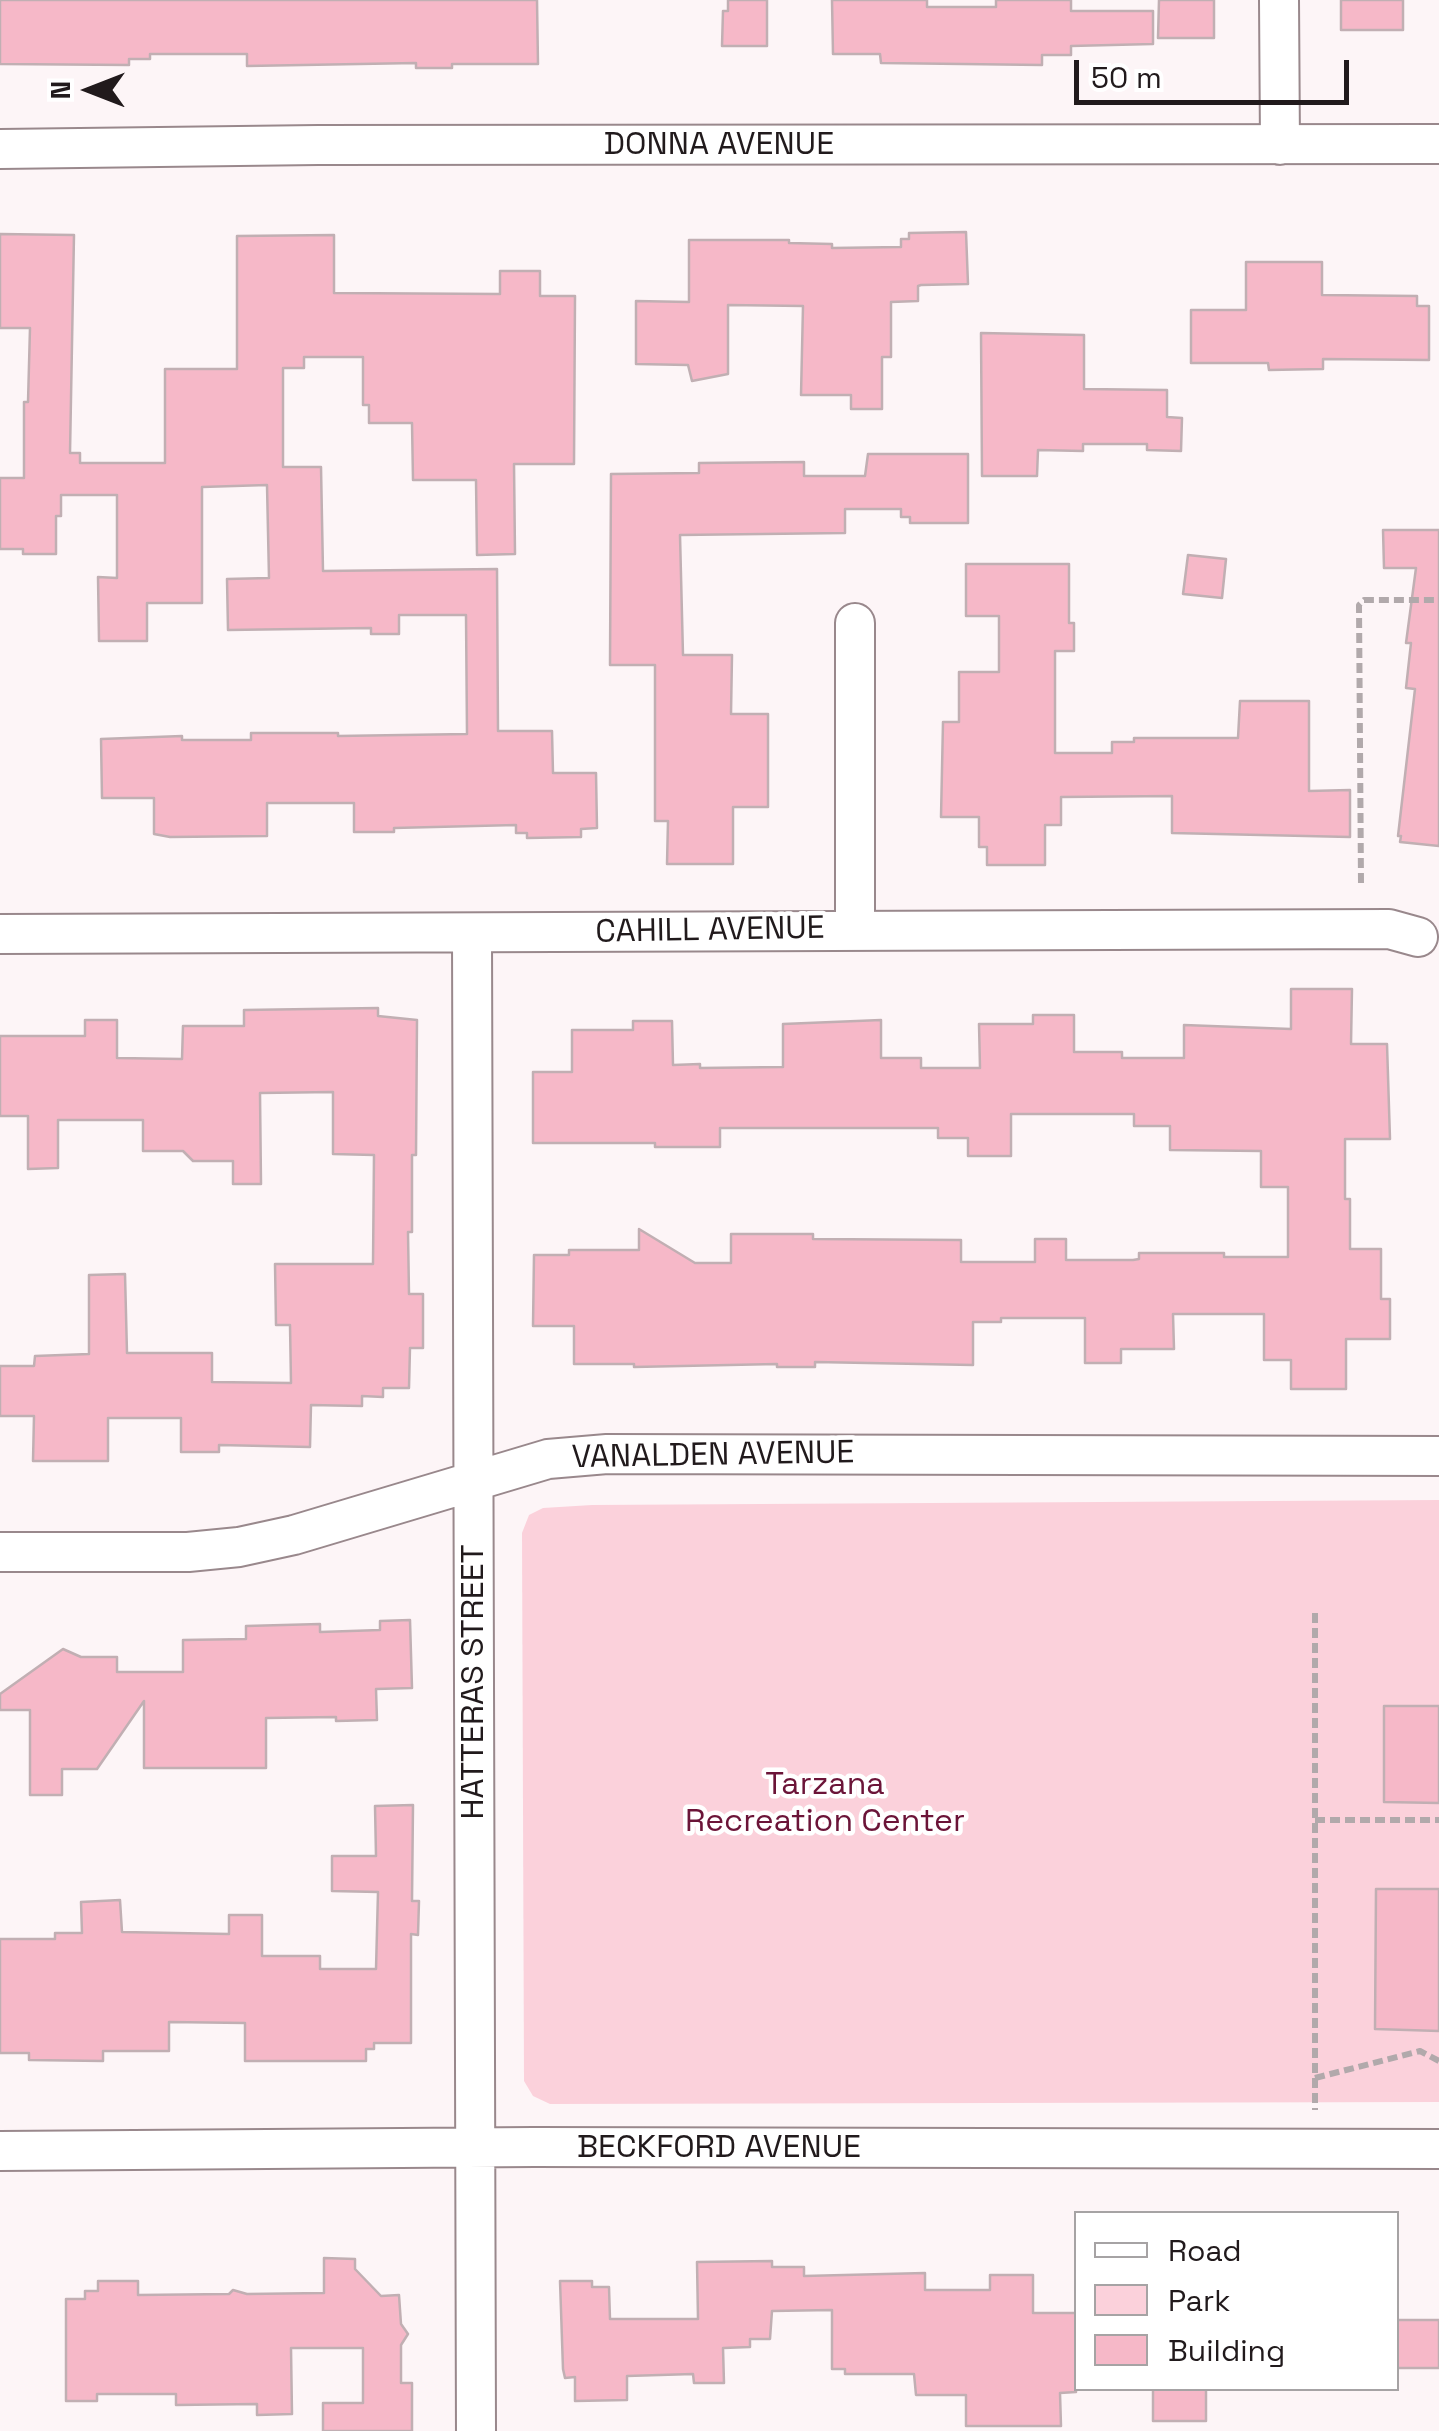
<!DOCTYPE html>
<style>
body{margin:0}
#map{position:relative;width:1439px;height:2431px;overflow:hidden;background:#fdf5f7;font-family:"Space Grotesk",sans-serif}
canvas{display:block}
.legend{position:absolute;left:1074px;top:2211px;width:325px;height:180px;box-sizing:border-box;background:#fff;border:2px solid #a6a3a4;margin:0;padding:12px 18px;list-style:none;font-size:30px;color:#211a1c}
.legend li{display:flex;align-items:center;gap:20px;height:50px}
.legend b{width:50px;border:2px solid #a6a3a4}
.north{position:absolute;left:40px;top:40px;width:100px;height:100px;-webkit-text-stroke:8px #fff;paint-order:stroke;rotate:270deg;font-size:28px;font-weight:700;line-height:40px;text-align:center;color:#211a1c}
.north::after{content:'';display:block;margin:auto;width:35px;height:45px;background:#211a1c;clip-path:polygon(50% 0,100% 100%,50% 72%,0 100%)}
.scale{position:absolute;left:1074px;top:60px;width:275px;height:45px;box-sizing:border-box;border:5px solid #211a1c;border-top:0;padding-left:12px;font-size:30px;line-height:35px;white-space:nowrap;color:#211a1c;-webkit-text-stroke:8px #fff;paint-order:stroke}
</style>
<div id="map">
<canvas width="1439" height="2431"></canvas>
<ul class="legend">
<li><b style="height:12px;background:#fff"></b>Road</li>
<li><b style="height:28px;background:#fbd1db"></b>Park</li>
<li><b style="height:28px;background:#f6b8c8"></b>Building</li>
</ul>
<div class="north">N</div>
<div class="scale">50 m</div>
</div>
<script>
const c = document.querySelector('canvas').getContext('2d');
c.lineJoin = 'round';
function fillPath(path, color) { c.fillStyle = color; c.fill(path, 'evenodd'); }
function stroke(path, color, width, dash) { c.strokeStyle = color; c.lineWidth = width; c.lineCap = dash ? 'butt' : 'round'; c.setLineDash(dash || []); c.stroke(path); }
function label(font, color, halo, rows, align = 'center') {
  c.font = font + ' "Space Grotesk",sans-serif'; c.lineWidth = 9; c.setLineDash([]); c.textBaseline = 'middle'; c.strokeStyle = halo; c.fillStyle = color; for (const [text, x, y, turn = 0] of rows) {
    c.save(); c.translate(x, y); c.rotate((+turn || 0) * Math.PI / 180); c.textAlign = isNaN(turn) ? turn : align; if (halo) c.strokeText(text, 0, 0); c.fillText(text, 0, 0); c.restore();
  }
}
const green = new Path2D(`
 M 1439,1500 L 1439,2102 L 550,2104 L 533,2096 L 524,2081 L 522,1533 L 529,1515 L 543,1508 L 592,1505 Z`);
const building = new Path2D(`
 M 0,0 L 537,0 L 538,64 L 452,64 L 452,68 L 416,68 L 416,63 L 247,66 L 247,54 L 150,54 L 150,59 L 129,59 L 129,65 L 0,64 Z
 M 728,0 L 767,0 L 767,46 L 722,46 L 723,11 L 728,11 Z
 M 832,0 L 927,0 L 927,7 L 996,7 L 996,0 L 1071,0 L 1071,11 L 1153,11 L 1153,44 L 1071,46 L 1071,55 L 1042,55 L 1042,65 L 881,63 L 880,54 L 833,54 Z
 M 1159,0 L 1214,0 L 1214,38 L 1158,38 Z
 M 1341,0 L 1403,0 L 1403,30 L 1341,30 Z
 M 966,232 L 968,284 L 921,285 L 918,286 L 918,301 L 891,302 L 891,357 L 882,357 L 882,409 L 851,409 L 851,395 L 801,395 L 803,306 L 728,305 L 728,374 L 692,381 L 688,365 L 636,364 L 636,301 L 689,302 L 689,240 L 789,240 L 789,243 L 832,244 L 832,248 L 901,247 L 901,239 L 909,239 L 909,233 Z
 M 0,234 L 74,235 L 70,453 L 80,453 L 80,463 L 165,463 L 165,369 L 237,369 L 237,236 L 334,235 L 334,293 L 500,294 L 500,271 L 540,271 L 540,296 L 575,296 L 574,464 L 514,464 L 515,554 L 477,555 L 476,480 L 413,480 L 412,423 L 369,423 L 369,405 L 363,405 L 363,357 L 304,357 L 304,368 L 283,368 L 283,467 L 321,467 L 323,571 L 497,569 L 498,731 L 552,731 L 553,773 L 596,773 L 597,828 L 581,829 L 581,837 L 527,838 L 527,833 L 516,833 L 516,825 L 394,828 L 394,832 L 354,832 L 354,803 L 267,803 L 267,836 L 170,837 L 154,834 L 154,798 L 102,798 L 101,739 L 182,736 L 182,740 L 251,740 L 251,733 L 338,733 L 338,736 L 467,734 L 466,615 L 399,615 L 399,634 L 371,634 L 371,628 L 228,630 L 227,579 L 269,578 L 267,485 L 202,487 L 202,603 L 147,603 L 147,641 L 99,641 L 98,577 L 117,578 L 117,495 L 61,495 L 61,516 L 56,516 L 56,554 L 23,554 L 23,549 L 0,549 L 0,478 L 24,478 L 24,402 L 28,402 L 30,328 L 0,328 Z
 M 1246,262 L 1322,262 L 1322,295 L 1417,296 L 1417,306 L 1429,306 L 1429,360 L 1323,359 L 1323,369 L 1269,370 L 1268,363 L 1191,363 L 1191,310 L 1246,310 Z
 M 981,333 L 1084,335 L 1084,389 L 1167,390 L 1167,417 L 1182,418 L 1181,451 L 1147,450 L 1147,444 L 1083,444 L 1083,451 L 1038,450 L 1037,476 L 982,476 Z
 M 868,454 L 968,454 L 968,523 L 910,523 L 910,517 L 901,517 L 901,509 L 845,509 L 845,533 L 680,535 L 683,655 L 732,655 L 731,714 L 768,714 L 768,807 L 733,807 L 733,864 L 667,864 L 668,821 L 655,821 L 655,665 L 610,665 L 611,474 L 699,473 L 699,463 L 804,462 L 804,476 L 865,476 Z
 M 1383,530 L 1439,530 L 1439,846 L 1400,842 L 1401,836 L 1398,836 L 1415,689 L 1406,688 L 1411,643 L 1406,643 L 1416,568 L 1384,568 Z
 M 1188,555 L 1226,559 L 1222,598 L 1183,594 Z
 M 966,564 L 1069,564 L 1069,623 L 1074,623 L 1074,651 L 1055,651 L 1055,753 L 1112,753 L 1112,742 L 1134,742 L 1134,738 L 1238,738 L 1240,701 L 1309,701 L 1309,791 L 1350,790 L 1350,837 L 1172,833 L 1172,796 L 1061,797 L 1061,825 L 1045,825 L 1045,865 L 987,865 L 987,847 L 979,847 L 979,817 L 941,817 L 943,722 L 959,722 L 959,672 L 999,672 L 999,616 L 966,616 Z
 M 1291,989 L 1352,989 L 1351,1044 L 1387,1044 L 1390,1139 L 1345,1139 L 1345,1199 L 1350,1199 L 1350,1249 L 1381,1249 L 1381,1299 L 1390,1299 L 1390,1339 L 1346,1339 L 1346,1389 L 1291,1389 L 1291,1360 L 1264,1360 L 1264,1314 L 1173,1314 L 1174,1349 L 1121,1349 L 1121,1363 L 1085,1363 L 1085,1318 L 1001,1318 L 1001,1322 L 973,1322 L 973,1365 L 815,1362 L 815,1367 L 777,1367 L 777,1364 L 634,1367 L 634,1364 L 574,1364 L 574,1326 L 533,1326 L 534,1255 L 569,1255 L 569,1250 L 639,1250 L 639,1229 L 695,1263 L 731,1263 L 731,1234 L 813,1234 L 813,1239 L 961,1240 L 961,1262 L 1035,1262 L 1035,1239 L 1066,1239 L 1066,1260 L 1133,1260 L 1139,1259 L 1139,1253 L 1224,1253 L 1224,1257 L 1288,1257 L 1288,1187 L 1261,1187 L 1261,1151 L 1170,1150 L 1170,1126 L 1134,1126 L 1134,1114 L 1011,1114 L 1011,1156 L 968,1156 L 968,1138 L 938,1138 L 938,1128 L 720,1128 L 720,1147 L 655,1147 L 655,1143 L 533,1143 L 533,1072 L 572,1072 L 572,1030 L 633,1030 L 633,1021 L 672,1021 L 673,1065 L 700,1064 L 700,1068 L 783,1067 L 783,1024 L 881,1020 L 881,1058 L 921,1058 L 921,1068 L 980,1068 L 979,1024 L 1033,1024 L 1033,1015 L 1074,1015 L 1074,1052 L 1122,1052 L 1122,1058 L 1184,1058 L 1184,1025 L 1291,1029 Z
 M 378,1008 L 378,1016 L 417,1020 L 416,1155 L 412,1155 L 412,1232 L 408,1232 L 409,1294 L 423,1294 L 423,1348 L 410,1348 L 409,1388 L 383,1388 L 383,1397 L 362,1396 L 362,1406 L 311,1405 L 310,1447 L 219,1445 L 219,1452 L 181,1452 L 181,1418 L 108,1418 L 108,1461 L 33,1461 L 34,1416 L 0,1416 L 0,1366 L 34,1366 L 35,1356 L 89,1354 L 89,1275 L 125,1274 L 127,1353 L 212,1353 L 212,1382 L 291,1383 L 290,1325 L 276,1325 L 275,1264 L 373,1264 L 374,1155 L 333,1154 L 333,1092 L 260,1093 L 261,1184 L 233,1184 L 233,1161 L 193,1161 L 183,1151 L 143,1151 L 143,1120 L 58,1120 L 58,1168 L 28,1169 L 28,1116 L 0,1116 L 0,1036 L 85,1036 L 85,1020 L 117,1020 L 117,1058 L 182,1059 L 183,1026 L 244,1026 L 244,1010 Z
 M 410,1620 L 412,1688 L 376,1689 L 377,1720 L 336,1721 L 336,1717 L 266,1718 L 266,1768 L 144,1768 L 144,1701 L 97,1769 L 62,1769 L 62,1795 L 30,1795 L 30,1710 L 0,1710 L 0,1694 L 63,1649 L 81,1657 L 117,1657 L 117,1672 L 183,1672 L 183,1640 L 246,1639 L 246,1626 L 320,1624 L 320,1632 L 380,1630 L 380,1621 Z
 M 1384,1706 L 1439,1706 L 1439,1803 L 1384,1802 Z
 M 413,1805 L 412,1901 L 419,1901 L 418,1935 L 411,1934 L 411,2043 L 374,2043 L 374,2049 L 366,2049 L 366,2061 L 245,2061 L 245,2023 L 169,2022 L 169,2051 L 103,2051 L 103,2061 L 29,2060 L 29,2053 L 0,2053 L 0,1939 L 55,1939 L 55,1933 L 82,1933 L 81,1902 L 120,1900 L 122,1932 L 229,1934 L 229,1915 L 262,1915 L 262,1956 L 320,1956 L 320,1969 L 376,1969 L 378,1892 L 332,1891 L 332,1856 L 376,1856 L 375,1806 Z
 M 1376,1889 L 1439,1889 L 1439,2031 L 1375,2029 Z
 M 324,2258 L 355,2259 L 355,2269 L 381,2296 L 399,2295 L 401,2324 L 408,2334 L 401,2345 L 401,2383 L 412,2383 L 412,2431 L 323,2431 L 323,2403 L 363,2403 L 363,2348 L 291,2348 L 292,2414 L 257,2415 L 257,2404 L 176,2405 L 176,2394 L 97,2394 L 97,2401 L 66,2401 L 66,2299 L 85,2299 L 85,2291 L 98,2291 L 98,2281 L 138,2281 L 138,2295 L 229,2294 L 233,2290 L 247,2294 L 324,2293 Z
 M 772,2261 L 772,2267 L 804,2267 L 804,2276 L 925,2273 L 925,2290 L 990,2290 L 990,2275 L 1033,2275 L 1033,2313 L 1076,2313 L 1076,2392 L 1060,2393 L 1061,2426 L 966,2426 L 966,2395 L 916,2395 L 914,2374 L 845,2374 L 845,2369 L 832,2369 L 832,2310 L 772,2311 L 770,2339 L 750,2339 L 750,2347 L 723,2348 L 724,2383 L 694,2383 L 693,2374 L 627,2376 L 627,2400 L 575,2401 L 575,2377 L 565,2378 L 563,2369 L 560,2281 L 592,2281 L 592,2287 L 609,2287 L 610,2319 L 698,2319 L 697,2262 Z
 M 1396,2320 L 1439,2320 L 1439,2368 L 1396,2368 Z
 M 1153,2388 L 1206,2388 L 1206,2421 L 1153,2421 Z`);
const path = new Path2D(`
 M 1361,883 L 1359,605 L 1364,600 L 1439,600
 M 1315,1613 L 1315,2110
 M 1315,1820 L 1439,1820
 M 1315,2078 L 1420,2051 L 1439,2061`);
const minor = new Path2D(`
 M 1279,0 L 1280,145
 M 0,149 L 318,145 L 1439,144
 M 855,623 L 855,930
 M 0,934 L 1389,929 L 1418,937
 M 472,934 L 476,2431
 M 0,1552 L 188,1552 L 239,1547 L 294,1535 L 548,1459 L 607,1454 L 1439,1456
 M 0,2151 L 534,2147 L 1439,2149`);
const streetNames = [
 ["DONNA AVENUE",719,145],
 ["CAHILL AVENUE",710,931,-1],
 ["VANALDEN AVENUE",713,1456,-1],
 ["HATTERAS STREET",474,1682,-90],
 ["BECKFORD AVENUE",719,2148]
];
const parkNames = [
 ["Tarzana",825,1785],
 ["Recreation Center",825,1822]
];
fillPath(green, '#fbd1db');
fillPath(building, '#f6b8c8');
stroke(building, '#c1afb3', 2.5);
stroke(minor, '#99888c', 42);
stroke(path, '#b1a9ab', 6, [10, 5]);
stroke(minor, '#fff', 38);
label('32px', '#211a1c', '#fff', streetNames);
label('32px', '#6b1438', '#fff', parkNames);
</script>
